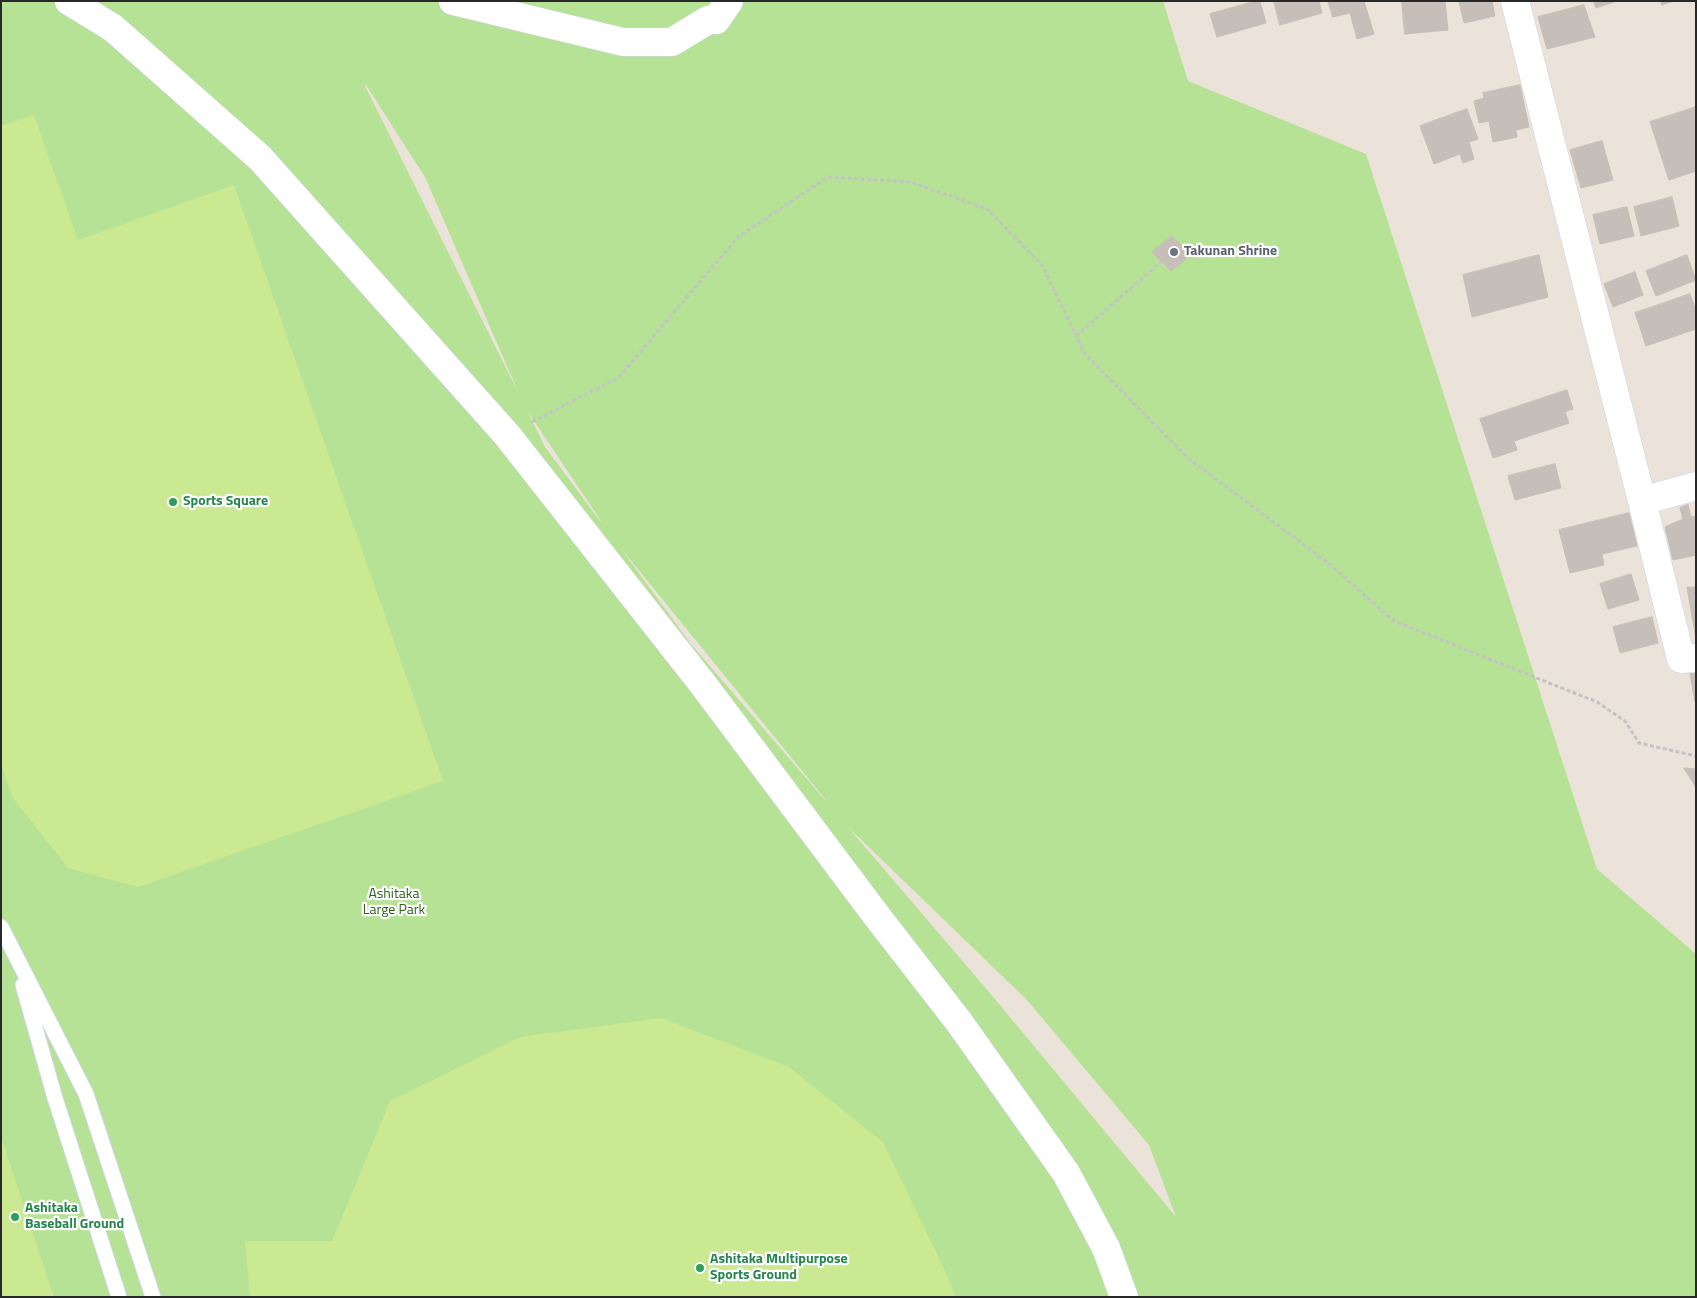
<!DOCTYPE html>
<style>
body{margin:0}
#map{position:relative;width:1697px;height:1298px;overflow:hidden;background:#ebe2d9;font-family:"Titillium Web",sans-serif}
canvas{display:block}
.frame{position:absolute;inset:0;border:2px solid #282828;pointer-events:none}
</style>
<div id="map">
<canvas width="1697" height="1298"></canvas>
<div class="frame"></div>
</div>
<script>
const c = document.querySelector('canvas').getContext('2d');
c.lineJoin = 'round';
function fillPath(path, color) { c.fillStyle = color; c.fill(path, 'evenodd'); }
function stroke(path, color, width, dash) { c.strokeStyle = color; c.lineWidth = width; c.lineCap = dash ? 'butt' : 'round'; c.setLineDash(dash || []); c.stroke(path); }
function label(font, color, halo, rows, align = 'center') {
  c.font = font + ' "Titillium Web",sans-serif'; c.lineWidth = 4.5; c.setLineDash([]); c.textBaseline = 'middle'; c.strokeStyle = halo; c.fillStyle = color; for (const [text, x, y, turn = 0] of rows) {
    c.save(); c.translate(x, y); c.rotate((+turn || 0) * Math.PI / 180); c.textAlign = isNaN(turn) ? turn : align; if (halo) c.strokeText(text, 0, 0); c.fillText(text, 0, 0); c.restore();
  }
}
const green = new Path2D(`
 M 1,1 L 1163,1 L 1188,81 L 1366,154 L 1597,869 L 1696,954 L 1696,1297 L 1,1297 ZM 366,85 L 425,177 L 519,394 L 365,86 ZM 528,412 L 601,521 L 600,521 L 545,447 ZM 619,546 L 825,799 L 825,800 L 690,643 ZM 847,826 L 1027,1000 L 1149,1145 L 1176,1217 L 989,992 Z`);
const pitch = new Path2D(`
 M 34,115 L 78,240 L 234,185 L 443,781 L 138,887 L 68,868 L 13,798 L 1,764 L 1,126 Z
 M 661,1018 L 789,1067 L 883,1142 L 949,1279 L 955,1297 L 250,1297 L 245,1241 L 332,1241 L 390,1101 L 520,1037 Z
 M 1,1137 L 54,1297 L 1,1297 Z`);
const building = new Path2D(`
 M 1256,1 L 1260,1 L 1266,23 L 1217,37 L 1210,14 Z
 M 1274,1 L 1319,1 L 1322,13 L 1280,25 Z
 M 1328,1 L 1364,1 L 1374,34 L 1357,39 L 1350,13 L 1333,17 Z
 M 1402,1 L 1445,1 L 1448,30 L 1405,34 Z
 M 1492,1 L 1495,16 L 1464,23 L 1459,2 Z
 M 1594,1 L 1617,1 L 1596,8 Z
 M 1661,1 L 1674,1 L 1662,5 Z
 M 1584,5 L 1595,37 L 1547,49 L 1538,17 Z
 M 1520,85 L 1529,127 L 1516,130 L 1517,137 L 1493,142 L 1489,121 L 1479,123 L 1474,101 L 1484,98 L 1483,93 Z
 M 1696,107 L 1696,171 L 1669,180 L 1650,122 Z
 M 1467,109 L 1478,139 L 1469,142 L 1474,159 L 1463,163 L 1460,154 L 1434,164 L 1420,126 Z
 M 1602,141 L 1613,180 L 1581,188 L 1570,150 Z
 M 1672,197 L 1679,226 L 1641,236 L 1634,207 Z
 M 1627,207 L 1634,236 L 1600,244 L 1593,215 Z
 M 1172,236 L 1191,255 L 1171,271 L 1152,252 Z
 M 1539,255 L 1548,297 L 1472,317 L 1463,275 Z
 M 1687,255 L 1696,280 L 1656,296 L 1646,271 Z
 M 1635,272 L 1643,295 L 1613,307 L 1604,284 Z
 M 1690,294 L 1696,311 L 1696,329 L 1646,346 L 1635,313 Z
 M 1567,390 L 1573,409 L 1565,412 L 1569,423 L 1514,441 L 1517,450 L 1493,458 L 1480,419 Z
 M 1555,464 L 1561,488 L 1515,500 L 1508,476 Z
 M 1688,505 L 1691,517 L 1696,516 L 1696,555 L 1673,560 L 1665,527 L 1683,519 L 1680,508 Z
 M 1629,513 L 1637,546 L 1602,554 L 1604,565 L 1570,573 L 1559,530 Z
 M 1631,574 L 1639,600 L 1608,609 L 1600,584 Z
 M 1696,587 L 1696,639 L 1687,588 Z
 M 1652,617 L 1658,643 L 1620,653 L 1613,627 Z
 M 1696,673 L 1696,701 L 1695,702 L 1690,674 Z
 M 1684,768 L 1696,769 L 1696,787 Z`);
const path = new Path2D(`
 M 1076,336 L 1161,262
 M 532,422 L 619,377 L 738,237 L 828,177 L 911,182 L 987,209 L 1042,265 L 1085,354 L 1188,458 L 1327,562 L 1394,621 L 1597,702 L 1625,721 L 1639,743 L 1696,756`);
const lane = new Path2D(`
 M 1,927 L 86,1094 L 153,1297
 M 23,985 L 55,1098 L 119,1297`);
const street = new Path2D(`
 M 453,1 L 623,42 L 672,42 L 708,20 L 716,20 L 729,1
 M 1515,1 L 1642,501 L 1696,486
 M 1642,501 L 1681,659 L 1696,658`);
const secondary = new Path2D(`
 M 69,1 L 113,28 L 260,158 L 507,435 L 702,683 L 876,915 L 959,1022 L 1066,1173 L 1106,1248 L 1124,1297`);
const markers = [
 [1174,252,5,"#6b7280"],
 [173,502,5,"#2e9e5b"],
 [15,1217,5,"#2e9e5b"],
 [700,1268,5,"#2e9e5b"]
];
const worshipNames = [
 ["Takunan Shrine",1184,252]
];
const leisureNames = [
 ["Sports Square",183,502],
 ["Ashitaka",25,1209],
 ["Baseball Ground",25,1225],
 ["Ashitaka Multipurpose",710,1260],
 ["Sports Ground",710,1276]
];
const parkNames = [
 ["Ashitaka",394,895],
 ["Large Park",394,911]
];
fillPath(green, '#b5e295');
fillPath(pitch, '#cae991');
fillPath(building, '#c6bfb9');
stroke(building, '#c6beb3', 1);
stroke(lane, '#cfd4e1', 17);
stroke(street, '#cfd4e1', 29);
stroke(secondary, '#cfd4e1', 29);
stroke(path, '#c3c3c3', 3, [4, 2.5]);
stroke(lane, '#fff', 15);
stroke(street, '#fff', 28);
stroke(secondary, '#fff', 28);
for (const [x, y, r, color] of markers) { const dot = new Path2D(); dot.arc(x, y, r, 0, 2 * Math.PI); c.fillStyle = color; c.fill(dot); stroke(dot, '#fff', 2); }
label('bold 14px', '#5b616d', '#fff', worshipNames, 'left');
label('bold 14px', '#27864d', '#fff', leisureNames, 'left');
label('14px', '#2f6319', '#fff', parkNames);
</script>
